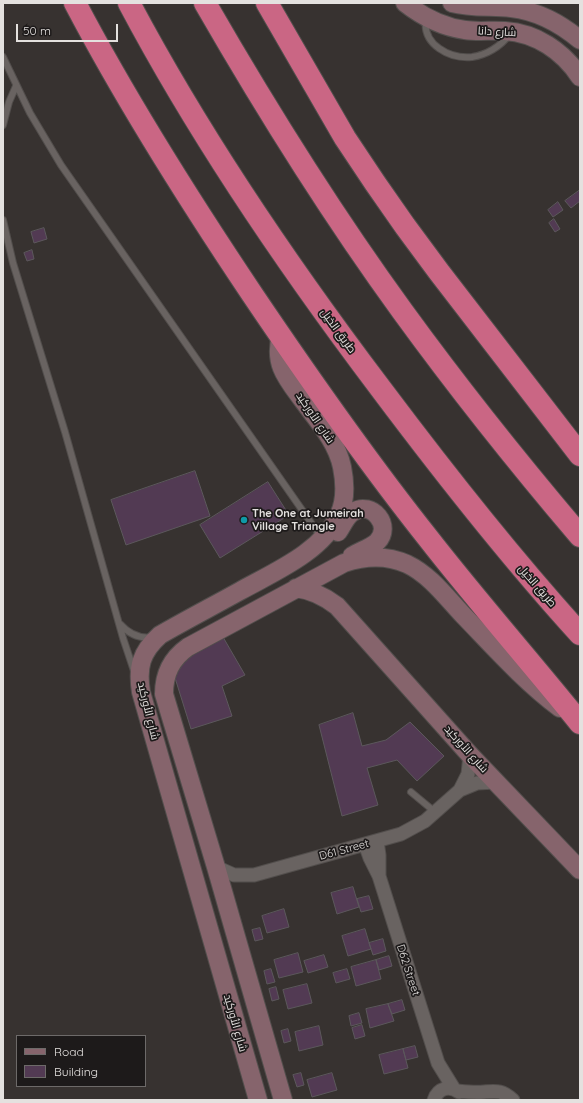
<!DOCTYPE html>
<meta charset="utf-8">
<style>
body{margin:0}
#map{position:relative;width:583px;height:1103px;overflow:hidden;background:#373230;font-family:Quicksand,sans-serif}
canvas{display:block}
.frame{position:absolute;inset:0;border:4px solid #e4e1df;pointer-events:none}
.legend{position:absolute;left:16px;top:1035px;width:130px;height:52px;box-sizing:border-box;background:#1d1a1a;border:1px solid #6d6a69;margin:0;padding:5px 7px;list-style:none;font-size:12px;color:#e4e1df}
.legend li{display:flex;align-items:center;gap:8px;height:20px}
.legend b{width:20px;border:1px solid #6d6a69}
.scale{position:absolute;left:16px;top:24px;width:102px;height:18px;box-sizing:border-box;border:2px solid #e4e1df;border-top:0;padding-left:5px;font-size:12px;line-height:14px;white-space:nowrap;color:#e4e1df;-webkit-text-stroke:3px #1d1a1a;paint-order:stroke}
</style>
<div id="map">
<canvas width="583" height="1103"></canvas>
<div class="frame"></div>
<ul class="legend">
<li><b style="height:5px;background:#86646c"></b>Road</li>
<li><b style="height:11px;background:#523a53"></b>Building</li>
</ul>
<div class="scale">50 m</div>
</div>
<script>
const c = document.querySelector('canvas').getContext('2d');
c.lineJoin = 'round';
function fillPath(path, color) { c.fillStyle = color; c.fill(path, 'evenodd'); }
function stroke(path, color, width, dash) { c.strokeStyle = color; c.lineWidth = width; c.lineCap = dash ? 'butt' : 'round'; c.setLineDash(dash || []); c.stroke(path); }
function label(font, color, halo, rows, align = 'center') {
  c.font = font + ' Quicksand,Cairo,sans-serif'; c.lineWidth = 3.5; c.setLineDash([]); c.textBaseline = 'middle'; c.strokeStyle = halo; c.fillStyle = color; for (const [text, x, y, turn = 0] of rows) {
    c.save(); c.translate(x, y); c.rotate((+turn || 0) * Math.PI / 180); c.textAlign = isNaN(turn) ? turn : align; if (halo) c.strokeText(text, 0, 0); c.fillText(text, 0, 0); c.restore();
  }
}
const building = new Path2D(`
 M 580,190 L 580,201 L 571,208 L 565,201 Z
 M 558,202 L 563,210 L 553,217 L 548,210 Z
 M 554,219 L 560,229 L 555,232 L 549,223 Z
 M 44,228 L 47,239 L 34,243 L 31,232 Z
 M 32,250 L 34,259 L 27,261 L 24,253 Z
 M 195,471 L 210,516 L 126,545 L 111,500 Z
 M 268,482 L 289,515 L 220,558 L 200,525 Z
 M 223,637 L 245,675 L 222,686 L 232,716 L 191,729 L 171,665 Z
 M 353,713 L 362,746 L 386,740 L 410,722 L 444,756 L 417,781 L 397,760 L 367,768 L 378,805 L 342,816 L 319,725 Z
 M 353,887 L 359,907 L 337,914 L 331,893 Z
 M 369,896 L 373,909 L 361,912 L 357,899 Z
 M 284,909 L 289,927 L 267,933 L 262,916 Z
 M 260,928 L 263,939 L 255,941 L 252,930 Z
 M 365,929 L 371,949 L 348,956 L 342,936 Z
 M 383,939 L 386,951 L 373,955 L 369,943 Z
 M 298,953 L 303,972 L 279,978 L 274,960 Z
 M 324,955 L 328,967 L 308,973 L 304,961 Z
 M 389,956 L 392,966 L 379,970 L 376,960 Z
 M 376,960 L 381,979 L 356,986 L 351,967 Z
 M 271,969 L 275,982 L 267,984 L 264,971 Z
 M 347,969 L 350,979 L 336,983 L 333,973 Z
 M 307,984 L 312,1003 L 288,1009 L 283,990 Z
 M 276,987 L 279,999 L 272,1001 L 269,989 Z
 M 402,1000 L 405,1010 L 392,1014 L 388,1004 Z
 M 388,1004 L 394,1021 L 370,1028 L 366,1009 Z
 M 359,1013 L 362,1023 L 351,1026 L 349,1016 Z
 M 362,1025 L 365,1036 L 355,1039 L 352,1028 Z
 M 319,1026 L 323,1045 L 299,1051 L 295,1032 Z
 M 288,1029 L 291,1041 L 284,1043 L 281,1031 Z
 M 415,1046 L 418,1057 L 406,1060 L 403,1049 Z
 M 403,1049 L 408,1068 L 384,1074 L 379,1055 Z
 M 301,1073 L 304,1085 L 297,1087 L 293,1075 Z
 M 332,1073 L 337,1090 L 312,1097 L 307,1080 Z`);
const lane = new Path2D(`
 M 426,19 C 422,45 450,59 472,57 C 486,55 500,47 509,35
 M 3,57 L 30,113 L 61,165 L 321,537
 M 3,125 L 9,102 L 16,86
 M 3,220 L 13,263 L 65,432 L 123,638 L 134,671
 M 120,624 C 129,634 139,639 152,637
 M 411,792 L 435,812`);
const street = new Path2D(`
 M 460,790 L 468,774 L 470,755
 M 377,841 L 379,855 L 379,875
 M 365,844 L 370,858 L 379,876 L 438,1063 L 454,1089
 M 216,867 L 234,875 L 254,875 L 401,834 L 425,821 L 460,790 L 477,783 L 496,782
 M 458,1091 C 467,1092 475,1093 484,1092 C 497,1091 502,1090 513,1100
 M 434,1100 C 438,1088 449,1085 459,1092`);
const secondary = new Path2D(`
 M 405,3 C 423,17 442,27 465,30 C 478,32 491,30 505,31 C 536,33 563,51 580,77
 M 452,3 C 471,8 491,6 511,8 C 537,11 560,23 580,40
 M 338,532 C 343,525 346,516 353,512 C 372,500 393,526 377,542 C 370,548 360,551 352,556
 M 296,588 C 312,590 324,596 337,606 L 470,755 L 580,870
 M 258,1100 L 141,692 C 137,667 141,652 160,635 C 186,620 213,606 240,591 C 274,572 322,552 339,515 C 346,500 345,482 342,467 C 337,442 318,421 304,402 C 288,380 273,365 281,336
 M 283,1100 L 216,867 L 164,694 C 164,674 171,659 188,647 L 344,563 C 365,556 387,555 407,564 C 430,575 446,597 463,615 C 494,647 524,681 560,708`);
const highway = new Path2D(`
 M 75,3 C 128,104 189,200 252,294 C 308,377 366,460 428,538 C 477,601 530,661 580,723
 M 129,3 C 201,139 288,266 381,389 C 444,473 509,556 580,634
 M 205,3 C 266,109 331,213 403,312 C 459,389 518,463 580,536
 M 267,3 L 345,138 L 375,183 L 405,226 L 439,272 L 580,455`);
const markers = [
 [244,520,4,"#0f9aa8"]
];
const streetNames = [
 ["شارع دانا",497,32,3],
 ["طريق الخيل",338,331,54],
 ["شارع الأوركيد",315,418,56],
 ["طريق الخيل",537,586,49],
 ["شارع الأوركيد",148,711,76],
 ["شارع الأوركيد",466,749,48],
 ["D61 Street",344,850,-15],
 ["D62 Street",408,970,72],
 ["شارع الأوركيد",235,1023,74]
];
const poiNames = [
 ["The One at Jumeirah",252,514],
 ["Village Triangle",252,527]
];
fillPath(building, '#523a53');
stroke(building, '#5c585c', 1);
stroke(lane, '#524e4c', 8);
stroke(street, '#524e4c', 15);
stroke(secondary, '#524e4c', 20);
stroke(highway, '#524e4c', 24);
stroke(lane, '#696361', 6);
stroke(street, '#696361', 13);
stroke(secondary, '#86646c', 18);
stroke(highway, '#ca6684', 22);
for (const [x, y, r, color] of markers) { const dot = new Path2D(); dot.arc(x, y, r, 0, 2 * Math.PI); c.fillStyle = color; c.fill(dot); stroke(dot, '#1d1a1a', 1.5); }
label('11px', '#e4e1df', '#1d1a1a', streetNames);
label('bold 11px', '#e4e1df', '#1d1a1a', poiNames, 'left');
</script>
